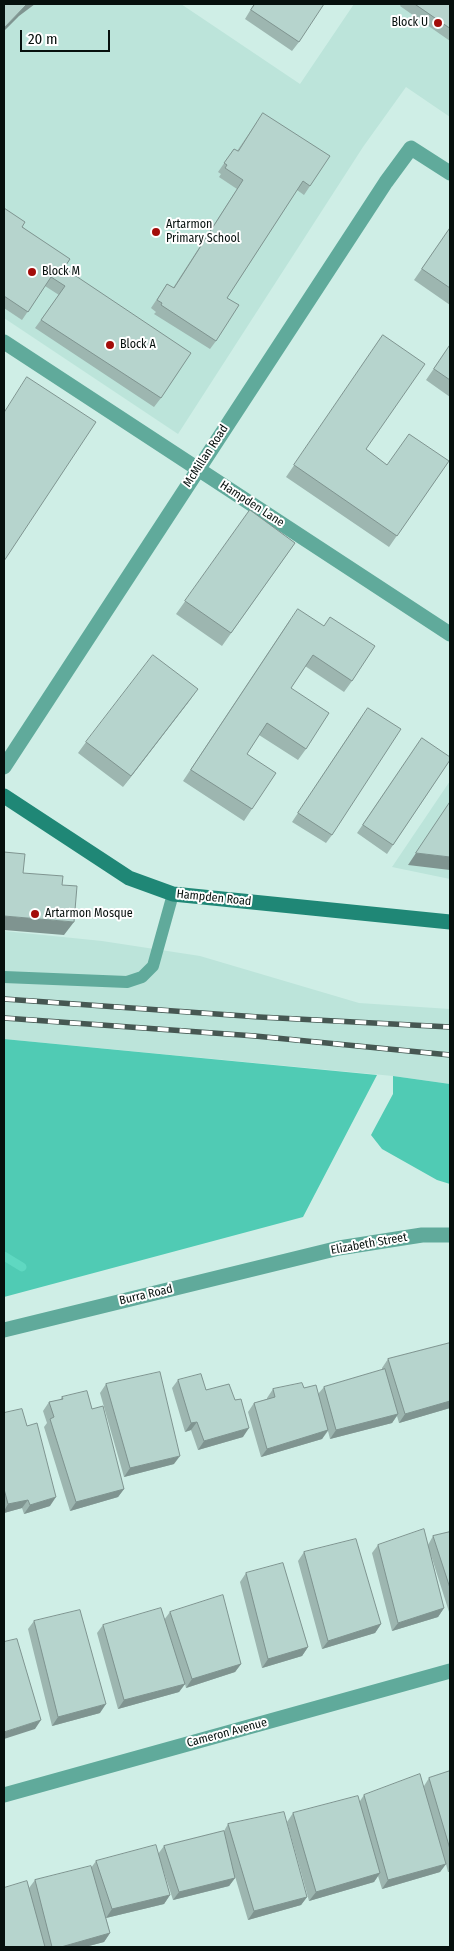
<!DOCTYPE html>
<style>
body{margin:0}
#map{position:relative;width:454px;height:1951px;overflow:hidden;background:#cfeee6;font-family:"Fira Sans Condensed",sans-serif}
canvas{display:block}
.frame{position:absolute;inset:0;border:5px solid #06100d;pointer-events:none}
.scale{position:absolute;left:20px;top:30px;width:90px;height:22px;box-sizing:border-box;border:2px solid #06100d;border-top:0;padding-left:6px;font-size:15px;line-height:18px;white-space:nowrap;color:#06100d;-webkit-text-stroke:4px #fff;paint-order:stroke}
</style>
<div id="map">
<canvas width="454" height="1951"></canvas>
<div class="frame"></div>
<div class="scale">20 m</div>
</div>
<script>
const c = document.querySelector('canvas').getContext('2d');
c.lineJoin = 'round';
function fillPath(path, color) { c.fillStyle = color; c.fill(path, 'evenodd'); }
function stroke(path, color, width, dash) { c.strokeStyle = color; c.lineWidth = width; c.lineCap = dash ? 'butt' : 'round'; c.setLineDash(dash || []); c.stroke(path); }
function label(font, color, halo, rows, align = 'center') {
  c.font = font + ' "Fira Sans Condensed",sans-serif'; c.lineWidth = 4; c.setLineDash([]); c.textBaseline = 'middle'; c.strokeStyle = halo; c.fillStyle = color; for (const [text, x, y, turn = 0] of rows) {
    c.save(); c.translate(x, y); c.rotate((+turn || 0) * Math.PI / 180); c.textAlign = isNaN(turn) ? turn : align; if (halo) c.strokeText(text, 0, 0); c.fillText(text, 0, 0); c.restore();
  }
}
const built = new Path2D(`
 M 4,4 L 181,4 L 300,84 L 354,4 L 450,4 L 450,117 L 406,87 L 363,147 L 178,434 L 4,318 Z
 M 450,781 L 450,879 L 392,867 Z
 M 4,931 L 102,941 L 200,956 L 359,1003 L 450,1009 L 450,1084 L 393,1076 L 4,1039 Z`);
const forest = new Path2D(`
 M 4,1039 L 377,1075 L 303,1217 L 4,1297 Z
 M 393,1076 L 450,1084 L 450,1184 L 437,1180 L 382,1149 L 371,1135 L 393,1094 Z`);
const stream = new Path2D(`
 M 4,1256 L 22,1267`);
const lane = new Path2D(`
 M 4,977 L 127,982 L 142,977 L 153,966 L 173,894`);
const street = new Path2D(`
 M 4,342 L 450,634
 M 4,767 L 386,182 L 411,148 L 450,173
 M 4,1330 L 339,1248 L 422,1235 L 450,1235
 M 4,1795 L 450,1671`);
const secondary = new Path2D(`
 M 4,796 L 129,878 L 173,894 L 450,922`);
const rail = new Path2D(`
 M 4,999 L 259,1017 L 450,1027
 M 4,1018 L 255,1036 L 450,1055`);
const wall = new Path2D(`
 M 254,4 L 299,42 L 292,51 L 245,19 Z
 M 401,4 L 450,4 L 450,41 L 400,6 Z
 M 257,122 L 310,186 L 304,195 L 297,190 L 227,298 L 216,341 L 210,349 L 154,314 L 156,312 L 151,308 L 167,284 L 173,288 L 237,189 L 219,177 L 221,174 L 218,172 L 234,149 L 237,151 Z
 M 4,208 L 64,268 L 161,398 L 154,407 L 35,328 L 59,295 L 45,286 L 22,320 L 4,308 Z
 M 450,228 L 450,305 L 414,280 Z
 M 383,335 L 366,449 L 387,465 L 449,461 L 389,547 L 286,477 Z
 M 450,345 L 450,397 L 426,380 Z
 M 250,510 L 295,543 L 222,646 L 176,614 Z
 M 290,620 L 352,681 L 344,692 L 305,666 L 291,688 L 306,749 L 298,760 L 259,735 L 247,754 L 252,809 L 244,821 L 183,781 Z
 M 190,700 L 123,787 L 78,753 L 86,742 Z
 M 362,716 L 332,835 L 326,843 L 292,822 Z
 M 422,738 L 450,760 L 387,854 L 357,833 Z
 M 450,1343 L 450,1408 L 399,1423 L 397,1416 L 392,1423 L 330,1439 L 328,1431 L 322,1439 L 261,1457 L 248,1412 L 254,1403 L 267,1399 L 267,1398 L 273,1389 L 304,1388 L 318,1394 L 324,1387 L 382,1370 L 382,1368 L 388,1359 Z
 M 178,1380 L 235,1400 L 243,1437 L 198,1450 L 191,1430 L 185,1432 L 172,1388 Z
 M 106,1384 L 174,1464 L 124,1477 L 100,1393 Z
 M 62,1397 L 92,1409 L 124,1489 L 118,1497 L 70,1511 L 44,1427 L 47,1423 L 43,1411 L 49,1402 L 60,1400 Z
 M 4,1413 L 50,1506 L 24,1514 L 22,1508 L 4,1513 Z
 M 450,1532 L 450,1615 L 430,1552 L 444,1608 L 438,1617 L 392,1631 L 372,1553 L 378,1545 L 428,1545 L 433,1536 Z
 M 304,1552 L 381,1624 L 375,1633 L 322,1649 L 298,1561 Z
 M 246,1573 L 308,1647 L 302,1656 L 262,1668 L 240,1582 Z
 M 170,1612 L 241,1664 L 235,1672 L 186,1688 L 185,1684 L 179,1692 L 118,1709 L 97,1633 L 103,1625 L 164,1620 Z
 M 34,1621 L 100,1713 L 52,1726 L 28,1629 Z
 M 450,1771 L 450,1872 L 448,1872 L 446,1864 L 440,1872 L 382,1889 L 378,1876 L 374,1882 L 309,1901 L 287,1822 L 293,1813 L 360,1801 L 364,1795 L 424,1786 L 429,1778 Z
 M 228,1824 L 307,1897 L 301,1905 L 248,1920 L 234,1873 L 235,1878 L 229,1886 L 173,1900 L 159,1857 L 170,1895 L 164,1904 L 106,1918 L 110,1933 L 104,1942 L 85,1947 L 4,1947 L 29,1888 L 35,1880 L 91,1868 L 96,1861 L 158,1854 L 164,1846 L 224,1831 Z`);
const shadedWall = new Path2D(`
 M 27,4 L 35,4 L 19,16 L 4,31 L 4,28 Z
 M 198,689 L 190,700 L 123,787 L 131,776 Z
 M 416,853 L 450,857 L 450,870 L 408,865 Z
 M 4,916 L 74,922 L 64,935 L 4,930 Z
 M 450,1401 L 450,1408 L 399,1423 L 405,1414 Z
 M 398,1414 L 392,1423 L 330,1439 L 336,1430 Z
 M 197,1422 L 191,1430 L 185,1432 L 191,1423 Z
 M 249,1428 L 243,1437 L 198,1450 L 204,1441 Z
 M 328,1430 L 322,1439 L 261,1457 L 267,1449 Z
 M 180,1456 L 174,1464 L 124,1477 L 130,1468 Z
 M 124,1489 L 118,1497 L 70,1511 L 76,1502 Z
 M 56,1497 L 50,1506 L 24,1514 L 30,1505 Z
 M 28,1500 L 22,1508 L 4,1513 L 4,1511 L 8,1504 Z
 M 444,1608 L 438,1617 L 392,1631 L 398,1623 Z
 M 381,1624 L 375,1633 L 322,1649 L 328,1641 Z
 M 308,1647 L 302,1656 L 262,1668 L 268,1659 Z
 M 241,1664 L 235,1672 L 186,1688 L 192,1679 Z
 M 185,1684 L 179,1692 L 118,1709 L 124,1700 Z
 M 106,1704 L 100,1713 L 52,1726 L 58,1717 Z
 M 41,1720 L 35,1729 L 4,1739 L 4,1732 Z
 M 446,1864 L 440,1872 L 382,1889 L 388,1880 Z
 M 380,1873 L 374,1882 L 309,1901 L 316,1892 Z
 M 235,1878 L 229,1886 L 173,1900 L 179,1892 Z
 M 170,1895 L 164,1904 L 106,1918 L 112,1909 Z
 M 307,1897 L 301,1905 L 248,1920 L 254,1911 Z
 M 110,1933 L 104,1942 L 85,1947 L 61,1947 Z`);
const building = new Path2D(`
 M 4,4 L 27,4 L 4,28 Z
 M 255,4 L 324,4 L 299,42 L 251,10 Z
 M 415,4 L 450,4 L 450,28 Z
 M 263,113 L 330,156 L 310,186 L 303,181 L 227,298 L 239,305 L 216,341 L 161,305 L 162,303 L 157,300 L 167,284 L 174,288 L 243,180 L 225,168 L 227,165 L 224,163 L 234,149 L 238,151 Z
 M 4,208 L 25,222 L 22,227 L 70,259 L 64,268 L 191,353 L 161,398 L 41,320 L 65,286 L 51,277 L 28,312 L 4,296 Z
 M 450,228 L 450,288 L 422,269 Z
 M 383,335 L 425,364 L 366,449 L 387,465 L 409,434 L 449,461 L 397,536 L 294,465 Z
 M 450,345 L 450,380 L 434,369 Z
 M 27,377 L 96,422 L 4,561 L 4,413 Z
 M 250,510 L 295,543 L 231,633 L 185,601 Z
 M 298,609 L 324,626 L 330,617 L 375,646 L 352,681 L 313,655 L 291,688 L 329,713 L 306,749 L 267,723 L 247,754 L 276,773 L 252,809 L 191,770 Z
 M 153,655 L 198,689 L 131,776 L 86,742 Z
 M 368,708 L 401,729 L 332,835 L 298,813 Z
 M 422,738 L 450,757 L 450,760 L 393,845 L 363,825 Z
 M 450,802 L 450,857 L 416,853 Z
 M 4,852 L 25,854 L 23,873 L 63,876 L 62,885 L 77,886 L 74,922 L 4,916 Z
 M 450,1343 L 450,1401 L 405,1414 L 388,1359 Z
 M 385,1369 L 398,1414 L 336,1430 L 324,1387 Z
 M 160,1372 L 180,1456 L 130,1468 L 106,1384 Z
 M 201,1374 L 206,1390 L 229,1384 L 235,1400 L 241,1399 L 249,1428 L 204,1441 L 197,1422 L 191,1423 L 178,1380 Z
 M 302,1383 L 304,1388 L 316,1385 L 328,1430 L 267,1449 L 254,1403 L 275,1397 L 273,1389 Z
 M 87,1391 L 92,1409 L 103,1406 L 124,1489 L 76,1502 L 50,1419 L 54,1417 L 49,1402 L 63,1399 L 62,1397 Z
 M 22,1409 L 27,1426 L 37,1423 L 56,1497 L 30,1505 L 28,1500 L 8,1504 L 4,1489 L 4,1413 Z
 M 424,1529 L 444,1608 L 398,1623 L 378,1545 Z
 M 450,1532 L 450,1588 L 433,1536 Z
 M 356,1539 L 381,1624 L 328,1641 L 304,1552 Z
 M 283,1563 L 308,1647 L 268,1659 L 246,1573 Z
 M 223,1595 L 241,1664 L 192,1679 L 170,1612 Z
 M 161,1608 L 185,1684 L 124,1700 L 103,1625 Z
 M 80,1610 L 106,1704 L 58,1717 L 34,1621 Z
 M 17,1639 L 41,1720 L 4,1732 L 4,1642 Z
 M 450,1771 L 450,1849 L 429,1778 Z
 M 420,1774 L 446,1864 L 388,1880 L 364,1795 Z
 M 358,1796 L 380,1873 L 316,1892 L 293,1813 Z
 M 284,1812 L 307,1897 L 254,1911 L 228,1824 Z
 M 224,1831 L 235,1878 L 179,1892 L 164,1846 Z
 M 156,1845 L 170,1895 L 112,1909 L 96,1861 Z
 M 91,1866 L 110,1933 L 61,1947 L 52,1947 L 35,1880 Z
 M 27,1881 L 45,1947 L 4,1947 L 4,1888 Z`);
const markers = [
 [438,23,5,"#a30c09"],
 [156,232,5,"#a30c09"],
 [32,272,5,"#a30c09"],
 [110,345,5,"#a30c09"],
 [35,914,5,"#a30c09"]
];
const poiNames = [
 ["Block U",428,23,"right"],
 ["Artarmon",166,225],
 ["Primary School",166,239],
 ["Block M",42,272],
 ["Block A",120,345],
 ["Artarmon Mosque",45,914]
];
const streetNames = [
 ["McMillan Road",206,456,-57],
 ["Hampden Lane",252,504,33],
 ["Hampden Road",214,898,6],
 ["Elizabeth Street",369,1244,-10],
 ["Burra Road",146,1295,-13],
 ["Cameron Avenue",227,1733,-15]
];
fillPath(built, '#bce4da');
fillPath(forest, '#50cbb4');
stroke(stream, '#5fd8c1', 9);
stroke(lane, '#60aa9b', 12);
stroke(street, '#60aa9b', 15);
stroke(secondary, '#1f8776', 15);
stroke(rail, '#465752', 5.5);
stroke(rail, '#fff', 4, [11]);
fillPath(wall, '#9db6b0');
fillPath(shadedWall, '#7f9490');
fillPath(building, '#b6d4cd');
stroke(building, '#7f9490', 1);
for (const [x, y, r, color] of markers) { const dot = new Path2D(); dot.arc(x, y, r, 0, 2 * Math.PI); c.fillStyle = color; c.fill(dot); stroke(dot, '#fff', 2); }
label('12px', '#06100d', '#fff', poiNames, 'left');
label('12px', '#06100d', '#fff', streetNames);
</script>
